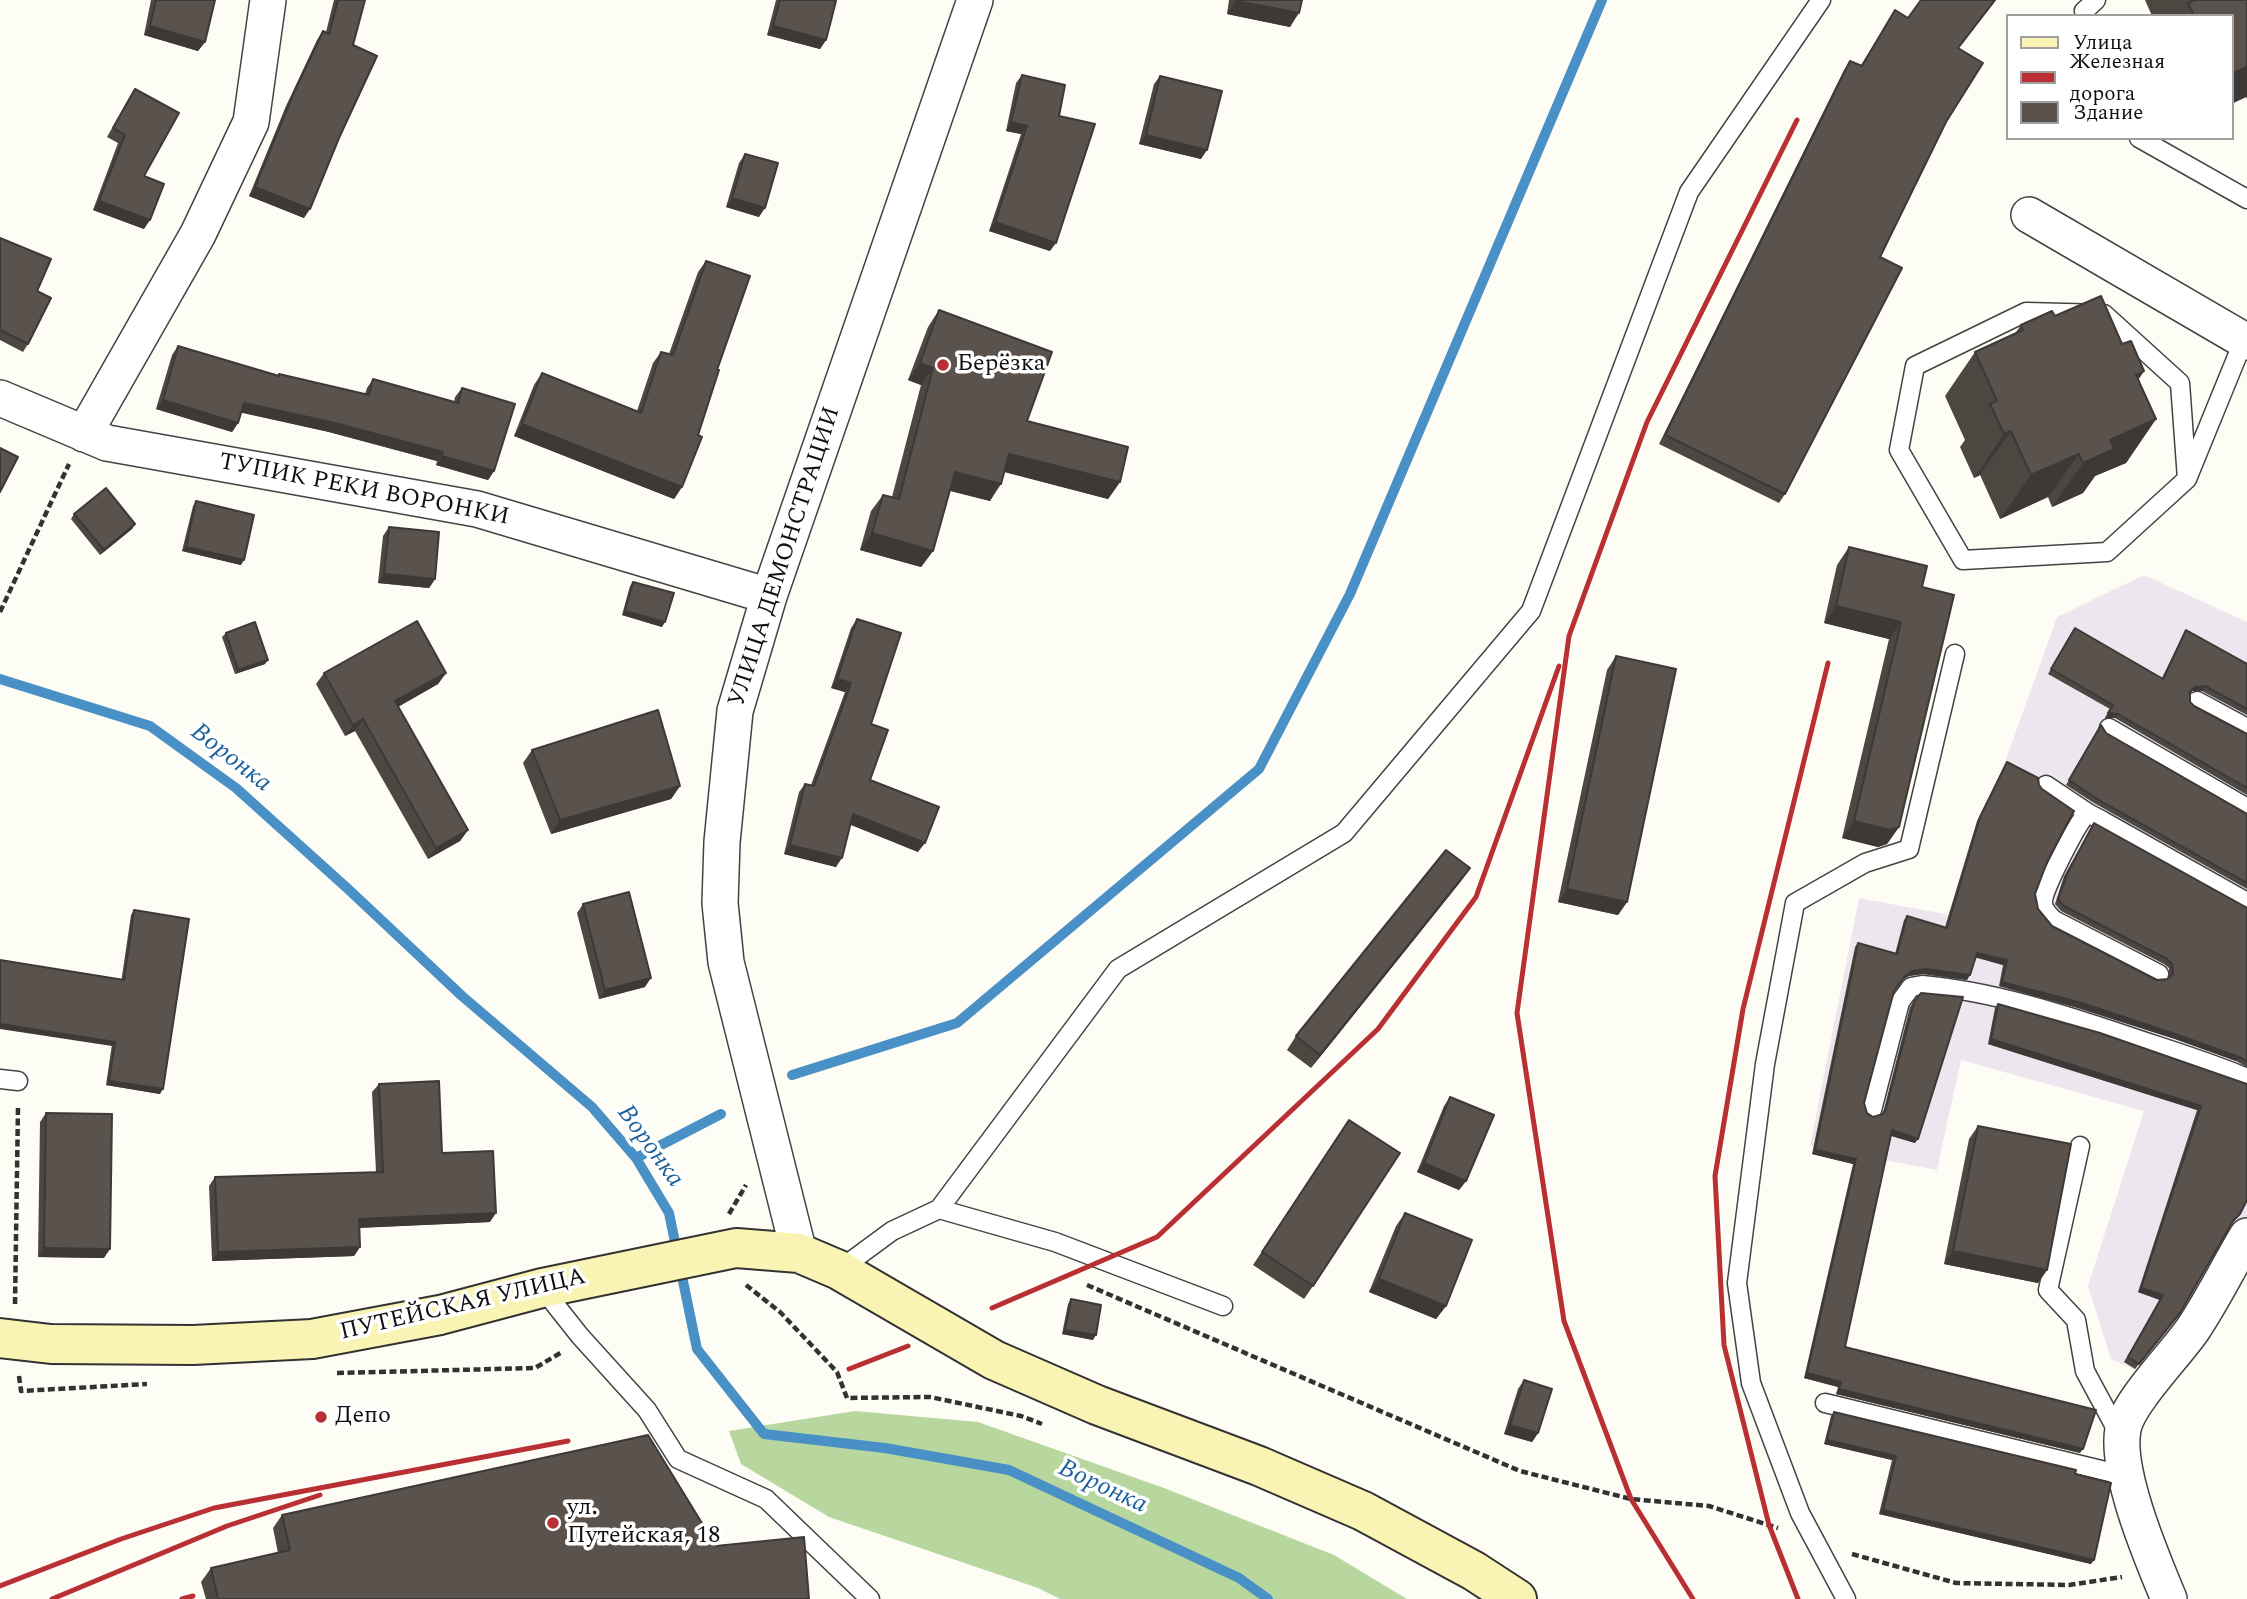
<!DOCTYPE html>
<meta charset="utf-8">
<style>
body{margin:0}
#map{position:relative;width:2247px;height:1599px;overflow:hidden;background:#fefdf5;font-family:Spectral,serif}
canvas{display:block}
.legend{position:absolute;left:2006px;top:14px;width:228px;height:126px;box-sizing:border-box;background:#fff;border:2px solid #9f9f9f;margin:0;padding:9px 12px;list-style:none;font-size:21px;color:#101010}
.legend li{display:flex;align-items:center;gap:14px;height:35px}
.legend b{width:35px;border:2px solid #9f9f9f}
</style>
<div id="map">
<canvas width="2247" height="1599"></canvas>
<ul class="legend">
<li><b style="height:9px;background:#faf4b4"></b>Улица</li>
<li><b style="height:9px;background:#b93034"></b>Железная дорога</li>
<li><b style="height:19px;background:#59524d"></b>Здание</li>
</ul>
</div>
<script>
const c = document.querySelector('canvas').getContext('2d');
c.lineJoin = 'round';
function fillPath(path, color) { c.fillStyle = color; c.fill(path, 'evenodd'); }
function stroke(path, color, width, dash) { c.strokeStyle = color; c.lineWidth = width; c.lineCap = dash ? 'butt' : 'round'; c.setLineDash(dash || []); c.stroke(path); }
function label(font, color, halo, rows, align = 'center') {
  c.font = font + ' Spectral,serif'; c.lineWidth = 7; c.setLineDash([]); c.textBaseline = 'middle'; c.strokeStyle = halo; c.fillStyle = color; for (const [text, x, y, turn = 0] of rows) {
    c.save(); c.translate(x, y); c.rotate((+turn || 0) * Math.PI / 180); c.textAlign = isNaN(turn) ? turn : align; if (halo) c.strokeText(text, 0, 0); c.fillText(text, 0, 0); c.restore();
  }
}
const industrial = new Path2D(`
 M 2144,575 L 2247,622 L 2247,1227 L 2145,1374 L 2111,1359 L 2088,1286 L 2144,1111 L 1961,1060 L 1937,1170 L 1810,1146 L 1859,898 L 1950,915 L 2057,617 Z`);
const forest = new Path2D(`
 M 855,1411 L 978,1422 L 1164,1488 L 1334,1555 L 1407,1599 L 1060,1599 L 1038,1588 L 829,1517 L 741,1464 L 729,1431 Z`);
const stream = new Path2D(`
 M 0,679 L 150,726 L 236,788 L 347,888 L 462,996 L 592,1107 L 636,1158 L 669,1213 L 697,1349 L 764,1434 L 885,1448 L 1009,1470 L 1239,1578 L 1268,1599
 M 792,1075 L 957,1023 L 1259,769 L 1350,594 L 1602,0
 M 636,1158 L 721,1114`);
const path = new Path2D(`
 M 0,612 L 69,464
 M 729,1214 L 746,1185
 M 746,1285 L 780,1312 L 837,1372 L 847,1398 L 930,1397 L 1021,1416 L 1042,1424
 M 1087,1285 L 1520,1471 L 1631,1499 L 1709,1506 L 1778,1528
 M 15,1304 L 18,1107
 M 337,1373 L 535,1368 L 562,1352
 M 19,1376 L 21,1391 L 147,1384
 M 1852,1554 L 1956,1583 L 2069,1585 L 2122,1577`);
const lane = new Path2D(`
 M 2086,16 L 2084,11 L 2096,0
 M 2139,138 L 2247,199
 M 2187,479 L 2180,383 L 2104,314 L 2026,312 L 1915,366 L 1899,450 L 1963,560 L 2107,552 L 2187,479 L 2245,337
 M 2197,701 L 2247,728
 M 2109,728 L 2247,808
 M 2046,785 L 2088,813
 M 2159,974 L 2054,920 C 2049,915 2042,909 2043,901 C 2044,888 2075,828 2084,817 L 2088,813 L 2103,821 L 2247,902
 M 0,1079 L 18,1081
 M 1872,1110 L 1900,1002 L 1911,987 L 1922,985 C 1991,991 2059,1013 2125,1035 C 2166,1049 2207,1061 2247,1078
 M 2080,1146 L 2048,1290 L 2076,1320 L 2085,1371 L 2120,1436
 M 939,1209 L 1055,1242 L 1223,1306
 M 839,1270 L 892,1231 L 939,1209 L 1118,969 L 1344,833 L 1531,611 L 1689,192 L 1821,0
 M 542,1288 L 580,1336 L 647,1410 L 678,1459 L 766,1499 L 870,1599
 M 1825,1403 L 2126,1476
 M 1846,1599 L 1800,1513 L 1751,1383 L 1737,1283 L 1765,1064 L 1795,903 L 1865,863 L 1909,849 L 1955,654`);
const street = new Path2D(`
 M 2029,215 L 2247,342
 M 0,398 L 107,443 L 477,509 L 769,596
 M 84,434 L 198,234 L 251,122 L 268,0
 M 799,1253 L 726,962 L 720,903 L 722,842 L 735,711 L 769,596 L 975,0
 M 2169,1599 C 2152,1558 2115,1472 2123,1429 C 2128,1402 2176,1354 2193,1329 C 2213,1299 2229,1266 2247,1236`);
const secondary = new Path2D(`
 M 0,1338 L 51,1344 L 193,1345 L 312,1339 L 440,1315 L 542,1288 L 736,1248 L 799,1253 L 839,1270 L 994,1360 L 1097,1405 L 1259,1466 L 1363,1511 L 1474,1571 L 1517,1599`);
const rail = new Path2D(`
 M 992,1308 L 1157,1237 L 1378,1029 L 1476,897 L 1559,666
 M 849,1369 L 908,1346
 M 0,1586 L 121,1539 L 214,1508 L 568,1441
 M 52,1599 L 227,1526 L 320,1495
 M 182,1599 L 193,1596
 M 1693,1599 L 1631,1499 L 1564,1321 L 1517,1013 L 1569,636 L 1647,422 L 1797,120
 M 1798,1599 L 1769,1525 L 1724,1345 L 1715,1176 L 1743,1009 L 1828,663`);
const wall = new Path2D(`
 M 151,0 L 215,0 L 205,42 L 198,51 L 144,35 Z
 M 334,0 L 365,0 L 353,45 L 339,138 L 304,218 L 249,196 L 286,106 L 317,40 L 323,31 L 326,32 Z
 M 776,0 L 832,0 L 826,40 L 820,49 L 767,35 Z
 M 1229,0 L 1302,0 L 1290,27 L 1227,14 Z
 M 1921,0 L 1996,0 L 1959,48 L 1946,122 L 1880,257 L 1785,494 L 1779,503 L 1659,444 L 1844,70 L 1850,61 L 1861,65 L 1895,10 L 1908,18 Z
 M 2145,0 L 2247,0 L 2247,99 L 2246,97 L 2231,104 L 2231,16 L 2152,16 Z
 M 1022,75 L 1059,116 L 1050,251 L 989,231 L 1021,134 L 1006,131 L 1016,83 Z
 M 1160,76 L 1201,159 L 1139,144 L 1154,84 Z
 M 135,89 L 144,176 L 144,229 L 93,210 L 118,143 L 107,137 L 129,98 Z
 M 745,154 L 759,217 L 726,207 L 739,163 Z
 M 0,238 L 37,291 L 28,344 L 23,352 L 0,340 Z
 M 706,261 L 717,370 L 682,487 L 674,499 L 514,436 L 534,385 L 542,373 L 637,411 L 653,363 L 661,352 L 669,354 L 698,272 Z
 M 939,310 L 1027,421 L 1120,482 L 1108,499 L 1004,472 L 990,501 L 950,491 L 933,551 L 921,567 L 860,550 L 871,511 L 883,495 L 892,497 L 921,385 L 908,380 L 928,327 Z
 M 2055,316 L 2144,371 L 2138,380 L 2156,419 L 2126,463 L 2095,476 L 2083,493 L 2052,507 L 2048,497 L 2000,519 L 1980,475 L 1974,478 L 1960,447 L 1965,440 L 1945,396 L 1975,352 L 2014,335 L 2021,325 Z
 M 178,346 L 278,376 L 279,374 L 365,394 L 367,388 L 373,379 L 454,402 L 455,397 L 462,388 L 494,471 L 488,480 L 436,465 L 437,461 L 329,432 L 241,412 L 238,423 L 232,432 L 156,409 L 172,355 Z
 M 196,501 L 241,565 L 182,551 L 193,506 Z
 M 74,514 L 135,524 L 132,529 L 100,555 L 71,519 Z
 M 389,527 L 435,579 L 429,588 L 378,583 L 383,536 Z
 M 1849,547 L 1922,587 L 1899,827 L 1887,844 L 1878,847 L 1842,838 L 1889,639 L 1824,623 L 1837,565 Z
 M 633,582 L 662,627 L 622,615 L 630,586 Z
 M 857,619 L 871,724 L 870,780 L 918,852 L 850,824 L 836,867 L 784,854 L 799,792 L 805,784 L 811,785 L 845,692 L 831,688 L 851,628 Z
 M 2186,630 L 2247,664 L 2247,715 L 2202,691 L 2192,691 L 2190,693 L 2190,702 L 2194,706 L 2247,734 L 2247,795 L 2115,718 L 2105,718 L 2110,709 L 2048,674 L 2072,633 L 2162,678 Z
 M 226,633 L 265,664 L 235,674 L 222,637 Z
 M 1616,656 L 1627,902 L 1618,915 L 1558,902 L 1607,670 Z
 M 324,673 L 446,673 L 438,684 L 398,707 L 468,830 L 460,841 L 428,859 L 355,731 L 345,736 L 316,684 Z
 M 2098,730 L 2106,733 L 2247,814 L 2247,889 L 2094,803 L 2066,785 Z
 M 532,750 L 680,786 L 671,799 L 551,834 L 523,763 Z
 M 2007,762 L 2047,862 L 2035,894 L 2038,909 L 2052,926 L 2157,980 L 2168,979 L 2169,978 L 2169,968 L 2164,964 L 2061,911 L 2055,904 L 2064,876 L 2094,823 L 2247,908 L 2247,1067 L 2236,1061 L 2175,1039 L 2078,1008 L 1999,986 L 2003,965 L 1975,957 L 1967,980 L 1923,974 L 1909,976 L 1902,980 L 1894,991 L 1864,1103 L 1867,1113 L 1873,1117 L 1883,1113 L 1910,1007 L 1921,993 L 1915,1143 L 1891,1136 L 1845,1347 L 2080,1453 L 1836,1394 L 1838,1387 L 1804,1378 L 1853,1164 L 1812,1154 L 1855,947 L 1858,943 L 1895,954 L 1904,920 L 1907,916 L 1945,927 L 1977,821 Z
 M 1461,881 L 1311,1068 L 1287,1050 L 1296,1036 Z
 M 583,904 L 645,987 L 599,999 L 577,913 Z
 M 134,910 L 160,1094 L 106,1085 L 131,915 Z
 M 1998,1004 L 2247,1084 L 2240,1214 L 2231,1225 L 2180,1313 L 2135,1369 L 2124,1362 L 2160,1300 L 2138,1292 L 2197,1110 L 1988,1044 L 1995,1008 Z
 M 379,1084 L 442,1153 L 490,1222 L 359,1228 L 360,1247 L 354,1256 L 212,1261 L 209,1186 L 215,1177 L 376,1172 L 372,1092 Z
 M 1450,1097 L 1466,1181 L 1459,1190 L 1417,1172 L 1444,1106 Z
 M 46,1113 L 104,1258 L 38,1257 L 40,1122 Z
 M 1978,1126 L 2047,1270 L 2038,1283 L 1944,1264 L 1969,1139 Z
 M 1340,1133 L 1313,1286 L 1304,1299 L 1253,1265 Z
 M 1405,1213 L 1446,1306 L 1436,1319 L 1369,1292 L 1396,1226 Z
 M 1071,1299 L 1093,1340 L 1062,1334 L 1068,1304 Z
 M 1524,1380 L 1538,1433 L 1532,1442 L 1504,1434 L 1518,1389 Z
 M 1834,1412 L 2075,1474 L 2091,1564 L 1879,1514 L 1892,1460 L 1824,1444 L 1831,1416 Z
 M 282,1515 L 716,1546 L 809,1599 L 206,1599 L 201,1582 L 211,1568 L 278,1553 L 273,1528 Z`);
const shadedWall = new Path2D(`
 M 1236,1 L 1299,13 L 1290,27 L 1227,14 Z
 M 150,26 L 205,42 L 198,51 L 144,35 Z
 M 773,26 L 826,40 L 820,49 L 767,35 Z
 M 2247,67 L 2247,95 L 2246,97 L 2231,104 L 2231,74 Z
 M 1011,122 L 1027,126 L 1021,134 L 1006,131 Z
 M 1146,135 L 1207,150 L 1201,159 L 1139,144 Z
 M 255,187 L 310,209 L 304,218 L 249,196 Z
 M 732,198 L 765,208 L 759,217 L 726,207 Z
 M 99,201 L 150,220 L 144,229 L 93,210 Z
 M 995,222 L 1056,243 L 1050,251 L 989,231 Z
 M 920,363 L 933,368 L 921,385 L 908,380 Z
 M 2144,371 L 2114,415 L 2136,375 Z
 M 163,400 L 238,423 L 232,432 L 156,409 Z
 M 244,403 L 335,423 L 443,452 L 437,461 L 329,432 L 238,412 Z
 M 2156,419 L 2126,463 L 2095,476 L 2083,493 L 2052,507 L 2083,463 L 2110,440 Z
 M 522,424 L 682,487 L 674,499 L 514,436 Z
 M 2011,431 L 1980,475 L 1974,478 L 2004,434 Z
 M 1009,454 L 1120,482 L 1108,499 L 998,470 Z
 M 2079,454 L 2048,497 L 2000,519 L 2031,475 Z
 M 442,456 L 494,471 L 488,480 L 436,465 Z
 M 955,472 L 1001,484 L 990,501 L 944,489 Z
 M 135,524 L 132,529 L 100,555 L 104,550 Z
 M 872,533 L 933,551 L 921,567 L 860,550 Z
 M 186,547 L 244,560 L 241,565 L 182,551 Z
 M 384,574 L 435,579 L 429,588 L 378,583 Z
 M 1836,606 L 1901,622 L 1889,639 L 1824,623 Z
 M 625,611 L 665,622 L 662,627 L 622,615 Z
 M 268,660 L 265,664 L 235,674 L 238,670 Z
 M 446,673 L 438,684 L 387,713 L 395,701 Z
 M 837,679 L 851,683 L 845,692 L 831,688 Z
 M 2205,686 L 2202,691 L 2192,691 L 2187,696 L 2195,687 Z
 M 2108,713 L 2118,714 L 2115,718 L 2105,718 Z
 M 363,719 L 355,731 L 345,736 L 353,725 Z
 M 680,786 L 671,799 L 551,834 L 560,820 Z
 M 853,814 L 925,843 L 918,852 L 846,823 Z
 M 1854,821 L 1899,827 L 1887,844 L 1878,847 L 1842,838 Z
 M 468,830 L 460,841 L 428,859 L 436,848 Z
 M 790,845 L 842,858 L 836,867 L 784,854 Z
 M 1470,868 L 1461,881 L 1311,1068 L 1320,1055 Z
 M 1567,889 L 1627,902 L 1618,915 L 1558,902 Z
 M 1977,953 L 2007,960 L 2003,965 L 1974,957 Z
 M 1926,969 L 1970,975 L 1967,980 L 1923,974 L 1909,976 L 1902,980 L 1905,976 L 1912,971 Z
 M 651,978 L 645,987 L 599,999 L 605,990 Z
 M 2002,982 L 2082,1003 L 2178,1035 L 2239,1057 L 2236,1061 L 2175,1039 L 2078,1008 L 1999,986 Z
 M 0,1024 L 115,1042 L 112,1046 L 0,1029 Z
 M 1991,1039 L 2201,1106 L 2197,1110 L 1988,1044 Z
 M 109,1081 L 163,1089 L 160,1094 L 106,1085 Z
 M 1892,1130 L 1918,1139 L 1915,1143 L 1889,1135 Z
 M 1815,1150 L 1856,1159 L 1853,1164 L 1812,1154 Z
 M 1424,1163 L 1466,1181 L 1459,1190 L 1417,1172 Z
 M 496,1213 L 490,1222 L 353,1228 L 359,1219 Z
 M 360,1247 L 354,1256 L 212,1261 L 218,1252 Z
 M 44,1248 L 110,1249 L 104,1258 L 38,1257 Z
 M 1953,1251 L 2047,1270 L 2038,1283 L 1944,1264 Z
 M 1379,1279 L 1446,1306 L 1436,1319 L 1369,1292 Z
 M 2141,1288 L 2163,1295 L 2160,1300 L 2138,1292 Z
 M 1065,1330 L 1096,1335 L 1093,1340 L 1062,1334 Z
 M 1807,1373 L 1841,1382 L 1838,1387 L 1804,1378 Z
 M 1839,1389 L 2083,1449 L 2080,1453 L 1836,1394 Z
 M 1510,1425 L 1538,1433 L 1532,1442 L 1504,1434 Z
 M 1827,1440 L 1896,1456 L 1892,1460 L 1824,1444 Z
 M 1883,1510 L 2094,1560 L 2091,1564 L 1879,1514 Z`);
const building = new Path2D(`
 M 156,0 L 215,0 L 205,42 L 150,26 Z
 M 338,0 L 365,0 L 353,45 L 377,56 L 339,138 L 310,209 L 255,187 L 292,97 L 323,31 L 329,34 Z
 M 780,0 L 832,0 L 836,1 L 826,40 L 773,26 Z
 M 1236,0 L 1302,0 L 1299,13 L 1236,1 Z
 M 1921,0 L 1995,0 L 1958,48 L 1983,63 L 1946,122 L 1880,257 L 1902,268 L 1785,494 L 1665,435 L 1850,61 L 1862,66 L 1895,10 L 1908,18 Z
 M 2195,0 L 2247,0 L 2247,67 L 2231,74 L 2231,16 L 2194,16 L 2188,3 Z
 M 1022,75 L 1065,85 L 1059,116 L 1095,124 L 1056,243 L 995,222 L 1027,126 L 1011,122 Z
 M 1160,76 L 1222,91 L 1207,150 L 1146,135 Z
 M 135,89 L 179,113 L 144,176 L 164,184 L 150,220 L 99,201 L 125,135 L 113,128 Z
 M 745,154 L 778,163 L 765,208 L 732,198 Z
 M 0,238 L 51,259 L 37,291 L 51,298 L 28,344 L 0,330 Z
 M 706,261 L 750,276 L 717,370 L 719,370 L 698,435 L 702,437 L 682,487 L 522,424 L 542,373 L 641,413 L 661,352 L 673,355 Z
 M 2101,296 L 2122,344 L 2131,341 L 2144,371 L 2136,375 L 2156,419 L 2110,440 L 2114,449 L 2083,463 L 2079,454 L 2031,475 L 2011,431 L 2004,434 L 1990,404 L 1997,401 L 1975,352 L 2023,330 L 2021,325 L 2052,311 L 2055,316 Z
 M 939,310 L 1052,352 L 1027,421 L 1128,447 L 1120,482 L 1009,454 L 1001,484 L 955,472 L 933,551 L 872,533 L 883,495 L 899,499 L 933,368 L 920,363 Z
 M 178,346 L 279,376 L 279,374 L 369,395 L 373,379 L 458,403 L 462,388 L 515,404 L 494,471 L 442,456 L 443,452 L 335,423 L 244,403 L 238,423 L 163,400 Z
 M 0,448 L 18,457 L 0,492 Z
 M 106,488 L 135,524 L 104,550 L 74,514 Z
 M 196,501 L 254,515 L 244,560 L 186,547 Z
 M 389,527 L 439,532 L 435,579 L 384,574 Z
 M 1849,547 L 1927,566 L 1922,587 L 1954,595 L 1899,827 L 1890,830 L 1854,821 L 1901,622 L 1836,606 Z
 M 633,582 L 674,593 L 665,622 L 625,611 Z
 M 857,619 L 901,633 L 871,724 L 888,730 L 870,780 L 939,807 L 925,843 L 853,814 L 842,858 L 790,845 L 805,784 L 814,786 L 851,683 L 837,679 Z
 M 417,621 L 446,673 L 395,701 L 468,830 L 436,848 L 363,719 L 353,725 L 324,673 Z
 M 255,622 L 268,660 L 238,670 L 226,633 Z
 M 2075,628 L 2163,679 L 2186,630 L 2247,664 L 2247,709 L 2205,686 L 2195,687 L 2190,692 L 2190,702 L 2194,706 L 2247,734 L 2247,788 L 2118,714 L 2108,713 L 2113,705 L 2051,669 Z
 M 1616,656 L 1676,669 L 1627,902 L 1567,889 Z
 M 658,710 L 680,786 L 560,820 L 532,750 Z
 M 2101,725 L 2106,733 L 2247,814 L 2247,883 L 2097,799 L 2069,780 Z
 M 2007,762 L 2038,778 L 2039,785 L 2042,789 L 2074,811 L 2047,862 L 2035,894 L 2038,909 L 2052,926 L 2157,980 L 2168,979 L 2173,974 L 2172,964 L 2167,959 L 2064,906 L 2058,899 L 2068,872 L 2094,823 L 2247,908 L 2247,1061 L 2239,1057 L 2178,1035 L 2082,1003 L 2002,982 L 2007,960 L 1977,953 L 1970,975 L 1926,969 L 1912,971 L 1905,976 L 1894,991 L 1864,1103 L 1867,1113 L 1873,1117 L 1883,1114 L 1886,1108 L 1914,1002 L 1921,993 L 1963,997 L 1918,1139 L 1892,1130 L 1845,1347 L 2096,1410 L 2083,1449 L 1839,1389 L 1841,1382 L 1807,1373 L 1856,1159 L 1815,1150 L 1858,943 L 1897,954 L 1907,916 L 1947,928 L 1980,817 Z
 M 1446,850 L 1470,868 L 1320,1055 L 1296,1036 Z
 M 629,892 L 651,978 L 605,990 L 583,904 Z
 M 134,910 L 189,919 L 163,1089 L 109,1081 L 115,1042 L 0,1024 L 0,960 L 124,980 Z
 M 1998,1004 L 2100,1033 L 2247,1084 L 2247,1200 L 2240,1214 L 2233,1221 L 2180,1313 L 2139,1364 L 2128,1357 L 2163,1295 L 2141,1288 L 2201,1106 L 1991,1039 Z
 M 439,1081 L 442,1153 L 493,1151 L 496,1213 L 359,1219 L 360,1247 L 218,1252 L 215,1177 L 383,1172 L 379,1084 Z
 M 1450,1097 L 1494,1115 L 1466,1181 L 1424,1163 Z
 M 46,1113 L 112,1114 L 110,1249 L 44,1248 Z
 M 1349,1120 L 1400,1153 L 1313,1286 L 1262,1252 Z
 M 1978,1126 L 2071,1144 L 2047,1270 L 1953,1251 Z
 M 1405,1213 L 1472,1240 L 1446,1306 L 1379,1279 Z
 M 1071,1299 L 1101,1305 L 1096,1335 L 1065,1330 Z
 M 1524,1380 L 1552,1389 L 1538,1433 L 1510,1425 Z
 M 1834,1412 L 2076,1470 L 2075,1474 L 2111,1483 L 2094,1560 L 1883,1510 L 1896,1456 L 1827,1440 Z
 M 648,1435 L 716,1546 L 804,1537 L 809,1599 L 218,1599 L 211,1568 L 290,1550 L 282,1515 Z`);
const markers = [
 [943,365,7,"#b93034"],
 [321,1417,7,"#b93034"],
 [553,1523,7,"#b93034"]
];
const poiNames = [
 ["Берёзка",957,365],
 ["Депо",335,1417],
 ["ул.",567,1509],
 ["Путейская, 18",567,1537]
];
const streetNames = [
 ["ТУПИК РЕКИ ВОРОНКИ",364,491,11],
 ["УЛИЦА ДЕМОНСТРАЦИИ",786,557,-72],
 ["ПУТЕЙСКАЯ УЛИЦА",463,1306,-13]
];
const waterNames = [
 ["Воронка",230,759,38],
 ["Воронка",649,1147,54],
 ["Воронка",1102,1488,25]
];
fillPath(industrial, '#ede6ee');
fillPath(forest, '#b7d79f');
stroke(stream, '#4890c5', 10);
stroke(lane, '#434343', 21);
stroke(street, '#434343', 38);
stroke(secondary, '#323232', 42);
stroke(path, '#323232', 4.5, [7, 3.5]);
stroke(lane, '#fff', 18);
stroke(street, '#fff', 35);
stroke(secondary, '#faf4b4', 38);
stroke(rail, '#b93034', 5);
fillPath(wall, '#4d4742');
fillPath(shadedWall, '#3e3936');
fillPath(building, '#59524d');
stroke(building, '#3e3936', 2);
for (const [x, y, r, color] of markers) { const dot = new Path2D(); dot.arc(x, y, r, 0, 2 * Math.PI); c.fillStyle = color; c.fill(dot); stroke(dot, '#fff', 2.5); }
label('24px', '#101010', '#fff', poiNames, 'left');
label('24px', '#101010', '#fff', streetNames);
label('italic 26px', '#20639c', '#fff', waterNames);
</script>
